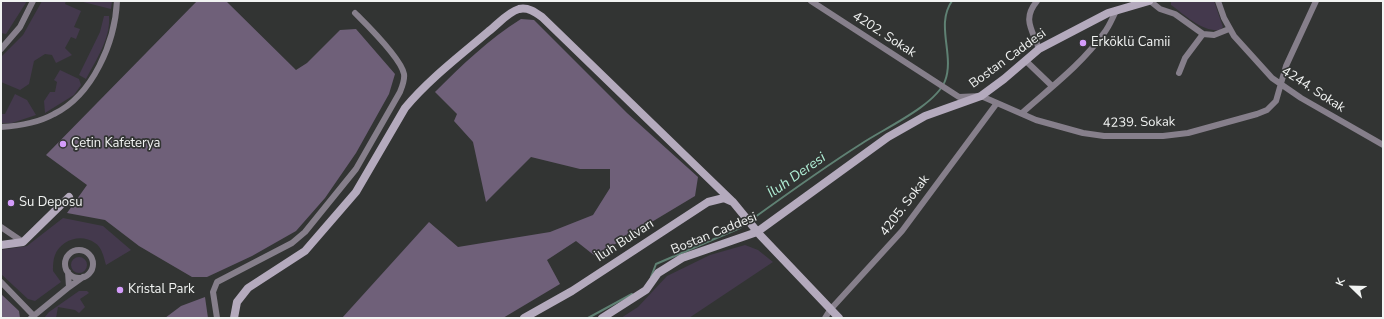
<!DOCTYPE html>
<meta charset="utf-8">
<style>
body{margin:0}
#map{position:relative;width:1384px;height:319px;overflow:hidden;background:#323433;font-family:"Nunito Sans",sans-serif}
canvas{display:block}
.frame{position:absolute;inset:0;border:2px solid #f1f3f2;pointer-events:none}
.north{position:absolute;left:1332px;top:267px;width:40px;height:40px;-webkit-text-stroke:3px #323433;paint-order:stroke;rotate:293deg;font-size:11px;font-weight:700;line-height:16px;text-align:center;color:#f1f3f2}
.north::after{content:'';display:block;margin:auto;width:14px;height:18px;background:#f1f3f2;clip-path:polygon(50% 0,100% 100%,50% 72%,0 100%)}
</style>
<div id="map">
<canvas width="1384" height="319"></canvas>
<div class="frame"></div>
<div class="north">K</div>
</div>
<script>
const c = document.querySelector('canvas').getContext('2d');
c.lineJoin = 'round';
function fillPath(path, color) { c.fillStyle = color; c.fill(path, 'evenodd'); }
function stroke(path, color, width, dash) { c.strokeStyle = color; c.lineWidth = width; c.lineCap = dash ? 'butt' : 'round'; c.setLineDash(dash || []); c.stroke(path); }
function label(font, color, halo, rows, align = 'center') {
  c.font = font + ' "Nunito Sans",sans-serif'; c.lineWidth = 3.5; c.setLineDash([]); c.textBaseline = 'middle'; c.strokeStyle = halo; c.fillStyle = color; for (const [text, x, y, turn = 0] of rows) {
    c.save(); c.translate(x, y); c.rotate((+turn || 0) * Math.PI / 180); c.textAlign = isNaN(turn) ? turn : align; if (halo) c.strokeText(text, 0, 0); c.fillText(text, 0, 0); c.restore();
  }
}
const green = new Path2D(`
 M 1,1 L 27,1 L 6,34 L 1,33 Z
 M 42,1 L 66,1 L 65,4 L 81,11 L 74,27 L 80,29 L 76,39 L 71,37 L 65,48 L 72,55 L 56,63 L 52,55 L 45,54 L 34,61 L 29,84 L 20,90 L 1,82 L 1,57 L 23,35 Z
 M 83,1 L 112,1 L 111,9 L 83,2 Z
 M 1171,1 L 1214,1 L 1223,27 L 1220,30 C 1202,32 1185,15 1171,5 Z
 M 104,16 L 109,16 C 111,38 96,60 86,79 L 79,75 L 100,32 Z
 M 60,70 L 79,79 L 81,85 L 74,95 L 45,113 L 44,101 L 50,92 L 55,92 L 57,82 L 54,80 Z
 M 15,94 L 27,100 L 36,115 L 12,123 L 1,123 L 1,114 L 5,114 Z
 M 63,218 L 103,226 L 131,250 L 106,265 C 104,258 102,247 95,243 C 81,233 61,240 55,255 C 53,260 53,267 53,271 L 61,282 L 35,301 L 28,299 L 1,274 L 1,250 L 27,246 Z
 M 745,245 L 758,250 L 773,262 L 689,318 L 621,318 L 638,307 L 667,276 L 710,255 Z
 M71 265a8 8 0 1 1 16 0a8 8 0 1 1-16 0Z
 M 79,291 L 87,291 L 89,293 L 80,299 L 85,307 L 79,313 L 75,310 L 58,307 L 56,318 L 44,318 L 49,312 Z`);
const forest = new Path2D(`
 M 197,1 L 226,1 L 296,70 L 307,63 L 340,30 L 356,29 L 395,74 L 389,94 L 356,153 L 325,198 L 296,231 L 252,256 L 207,277 L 192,277 L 139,246 L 105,220 L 67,213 L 87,185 L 46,155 Z
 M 521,19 L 534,20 L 627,113 L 698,177 L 695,196 L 595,256 L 576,241 L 547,260 L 560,284 L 503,318 L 342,318 L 429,222 L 458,247 L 550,232 L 593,215 L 610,188 L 610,169 L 580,169 L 531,157 L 486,202 L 473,142 L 454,121 L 457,114 L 435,92 C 462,65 489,39 521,19 Z
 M 1,294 L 19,311 L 20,318 L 1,318 Z
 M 205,297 L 208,318 L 165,318 L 181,306 Z`);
const stream = new Path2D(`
 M 751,220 C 787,194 823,168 861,144 C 883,129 935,106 945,81 C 955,55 935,25 952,1
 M 651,277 L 656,264 L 740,228 L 747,223
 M 588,318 L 632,294`);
const street = new Path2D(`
 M 811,1 L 959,97 L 981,96 L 1036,120 L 1083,133 L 1104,136 L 1163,136 L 1188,133 L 1257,114 L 1267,110 L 1276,101 L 1286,66 L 1316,1
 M 1037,1 C 1022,19 1032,29 1039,49
 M 1150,1 L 1160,9 L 1175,14 L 1203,34 L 1214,35 L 1229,29
 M 1218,1 L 1224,18 L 1234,36 L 1272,78 L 1301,98 L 1383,145
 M 1,49 L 20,27 L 33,1
 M 1026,61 L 1052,86
 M 1179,73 L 1185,58 L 1203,34
 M 1022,113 C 1050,88 1082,64 1104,33 C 1109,27 1112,19 1116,11
 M 1,127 C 19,126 38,123 54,114 C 93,95 115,42 117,1
 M 1,227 L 23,242
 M65 264a14 14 0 1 1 28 0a14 14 0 1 1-28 0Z
 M 68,272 L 69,287 L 83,277
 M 1,282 L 33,315
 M 31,318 L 69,287
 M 217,318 L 213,292 L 217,282 L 292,243 L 305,232 L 356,169 L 400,92 C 402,87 405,80 404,74 C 401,58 367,25 355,13
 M 825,318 L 830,310 L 902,231 L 997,103`);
const secondary = new Path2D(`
 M 1,245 L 23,242 L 69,197
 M 234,318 L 237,302 L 248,288 L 305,251 L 356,192 L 405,108 C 429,79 461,55 489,31 C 498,24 508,12 519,9 C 528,7 535,12 542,17 L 733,202
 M 524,318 L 572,291 L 708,202 L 724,198 L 733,202 L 760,235 L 839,318
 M 602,318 L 646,290 L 658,273 L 682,258 L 757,232 L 888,137 L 925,116 L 981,96 L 1004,79 L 1039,49 L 1108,13 L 1149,1`);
const markers = [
 [1083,43,4,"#d49cfb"],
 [63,144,4,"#d49cfb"],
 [11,203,4,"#d49cfb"],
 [120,290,4,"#d49cfb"]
];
const streetNames = [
 ["4202. Sokak",884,35,33],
 ["Bostan Caddesi",1008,59,-36],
 ["4244. Sokak",1313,90,33],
 ["4239. Sokak",1139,123,-1],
 ["4205. Sokak",905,206,-53],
 ["Bostan Caddesi",714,234,-22],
 ["İluh Bulvarı",625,241,-33]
];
const poiNames = [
 ["Erköklü Camii",1091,43],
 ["Çetin Kafeterya",71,144],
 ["Su Deposu",19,203],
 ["Kristal Park",128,290]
];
const waterNames = [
 ["İluh Deresi",797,176,-35]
];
fillPath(green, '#44394d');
fillPath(forest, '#6f6079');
stroke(stream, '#5f8173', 2);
stroke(street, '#867f8b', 6);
stroke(secondary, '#b4aabd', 8);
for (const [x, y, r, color] of markers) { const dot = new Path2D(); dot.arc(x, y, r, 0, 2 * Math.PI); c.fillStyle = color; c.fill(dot); stroke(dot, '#323433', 1.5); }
label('13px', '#f1f3f2', '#323433', streetNames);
label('13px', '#f1f3f2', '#323433', poiNames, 'left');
label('italic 14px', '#b0efd6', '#323433', waterNames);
</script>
